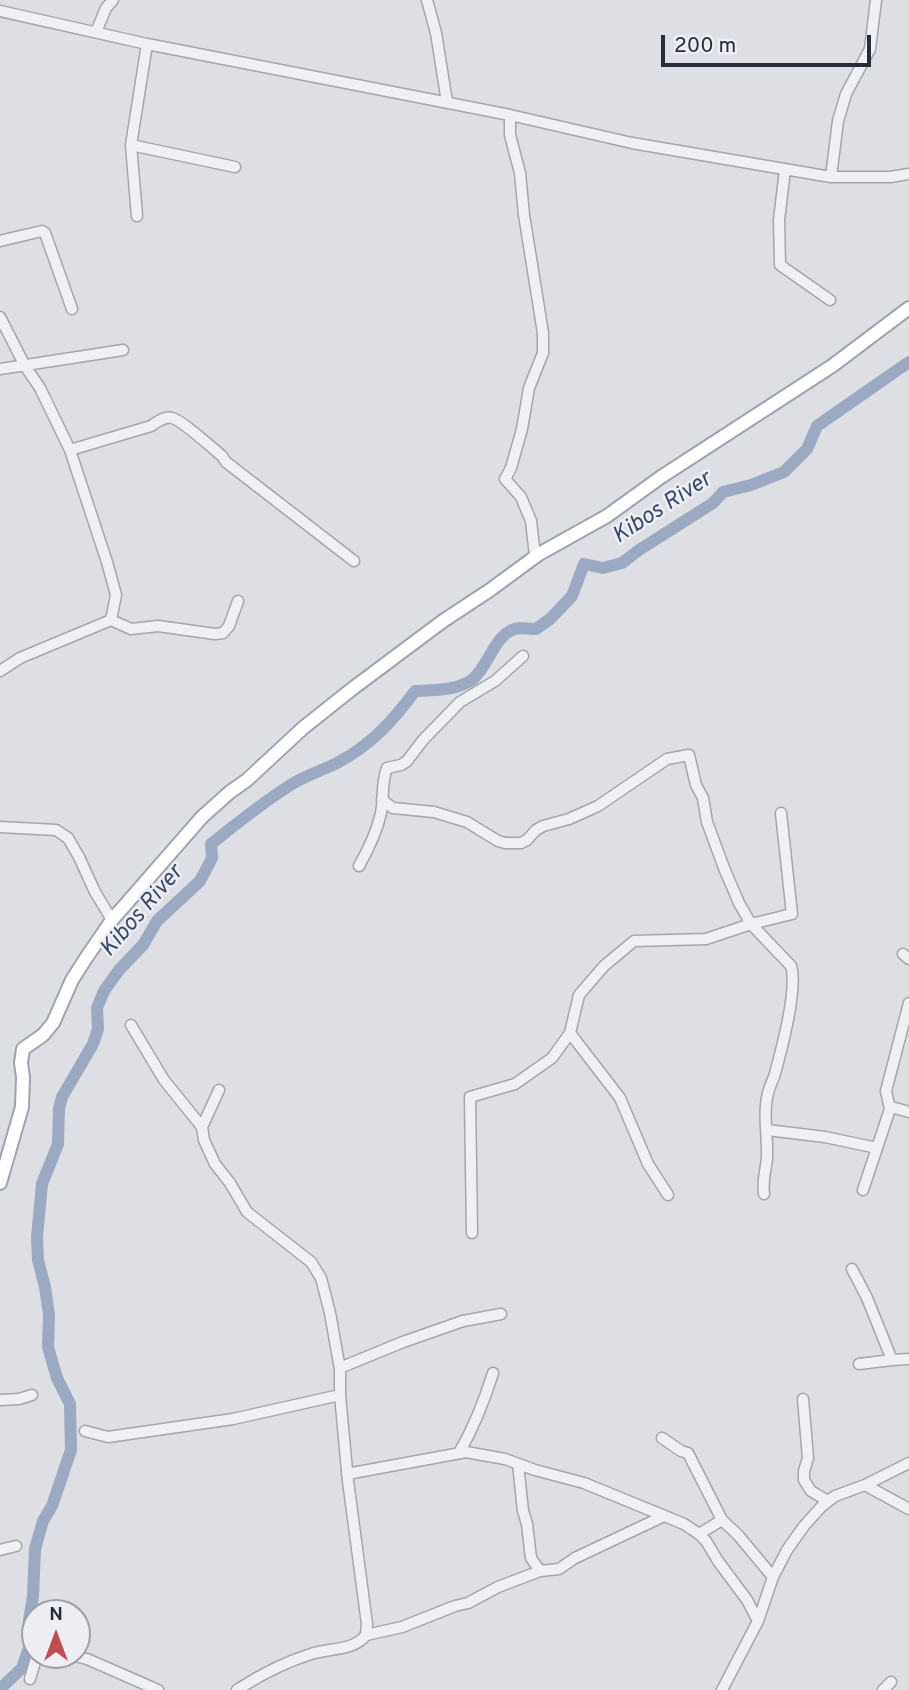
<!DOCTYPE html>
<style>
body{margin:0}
#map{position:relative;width:909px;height:1690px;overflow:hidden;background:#dddfe5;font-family:Overpass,sans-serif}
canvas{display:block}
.north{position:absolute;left:21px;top:1599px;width:70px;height:70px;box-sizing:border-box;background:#eceef3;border:2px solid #9ea0a9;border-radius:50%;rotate:0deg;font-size:19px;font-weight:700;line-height:28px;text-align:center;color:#282c3a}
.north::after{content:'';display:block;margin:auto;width:24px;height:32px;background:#c04c51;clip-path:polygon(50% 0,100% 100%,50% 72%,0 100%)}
.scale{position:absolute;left:661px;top:35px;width:210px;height:32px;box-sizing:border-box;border:4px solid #282c3a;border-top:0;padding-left:9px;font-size:21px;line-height:24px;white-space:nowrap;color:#282c3a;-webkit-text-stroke:5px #eceef3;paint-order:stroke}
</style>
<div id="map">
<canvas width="909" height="1690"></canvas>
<div class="north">N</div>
<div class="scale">200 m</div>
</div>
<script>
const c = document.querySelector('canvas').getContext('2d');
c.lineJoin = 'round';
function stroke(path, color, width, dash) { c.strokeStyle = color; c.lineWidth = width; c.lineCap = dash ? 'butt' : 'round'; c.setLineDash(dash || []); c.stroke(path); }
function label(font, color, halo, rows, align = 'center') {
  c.font = font + ' Overpass,sans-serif'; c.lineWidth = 5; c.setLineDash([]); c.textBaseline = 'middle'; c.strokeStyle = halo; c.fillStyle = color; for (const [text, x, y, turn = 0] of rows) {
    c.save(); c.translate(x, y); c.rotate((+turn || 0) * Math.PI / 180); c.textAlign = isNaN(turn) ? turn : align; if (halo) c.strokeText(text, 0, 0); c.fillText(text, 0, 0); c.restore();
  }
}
const river = new Path2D(`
 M 0,1689 L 22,1668 L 29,1648 L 29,1620 L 33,1596 L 35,1549 L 43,1521 L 52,1506 L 71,1450 L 70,1404 L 57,1378 L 48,1347 L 49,1315 L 45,1287 L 38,1260 L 37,1237 L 42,1184 L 58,1144 L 59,1109 L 62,1097 L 93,1044 L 98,1029 L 97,1008 L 104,991 L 119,970 L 143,945 L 157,921 L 200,881 L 212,858 L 211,844 C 236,824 262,803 289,786 C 304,776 321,771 337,763 C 371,745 393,721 415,691 C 434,690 457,691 473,679 C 490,665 495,630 520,628 C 525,628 531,629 536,629 L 550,619 L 572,596 L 584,564 L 603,568 L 622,563 L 639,550 L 713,503 L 723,492 L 751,485 L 784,472 L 807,449 L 817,426 L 909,362`);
const minor = new Path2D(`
 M 427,0 L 436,33 L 447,102
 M 0,11 L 147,44 L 510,115 L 632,143 L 831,177 L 890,177 L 909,174
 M 96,32 L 106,8 L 113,0
 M 510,115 L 510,135 L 520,173 L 524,215 L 543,333 L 543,353 L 529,388 L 522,429 L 511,468 L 505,479 L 521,497 L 531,521 L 535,556
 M 131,145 L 235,167
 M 785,170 L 779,220 L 780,265 L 830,300
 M 831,177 L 838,121 L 846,94 L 870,49 L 876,0
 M 137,216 L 131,145 L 147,44
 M 0,241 L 42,231 L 45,233 L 72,309
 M 0,317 L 25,366 L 40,388 L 70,450 L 107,562 L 116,595 L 111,620 L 131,629 L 158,626 L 215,634 L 223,633 L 229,626 L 238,601
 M 0,369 L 123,350
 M 70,450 L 151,426 C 157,422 164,416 172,418 C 182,420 212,448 222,456 L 226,462 L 354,561
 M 0,671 L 20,658 L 111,620
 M 382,800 L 393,808 L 434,812 L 467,822 L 498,841 L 505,843 L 521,843 L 527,840 L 536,830 L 543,826 L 569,819 L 598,806 L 667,759 L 689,755 L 696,785 L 703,798 L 707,822 L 724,868 L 739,903 L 751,924 L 791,966 C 798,989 781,1052 774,1077 C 771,1084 768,1090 767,1098 C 763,1117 768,1137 767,1157 C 766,1170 762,1181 764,1194
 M 0,827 L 56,830 L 68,838 L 79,857 L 95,892 L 112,920
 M 359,866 C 368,850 377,831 381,813 C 384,798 381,783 387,768 L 401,765 L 407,761 L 423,740 L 460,702 L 495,681 L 523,656
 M 903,954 L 909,959
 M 131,1025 L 164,1080 L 202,1127
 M 570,1033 L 620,1098 L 648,1164 L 668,1195
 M 219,1090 L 202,1127 L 204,1140 L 215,1164 L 230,1183 L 247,1212 L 311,1262 L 321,1278 L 330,1313 L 340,1369
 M 890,1109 L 886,1091 L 909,1003
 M 767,1130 L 825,1137 L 877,1148 L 863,1190
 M 877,1148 L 890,1109 L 895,1108 L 909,1112
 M 472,1233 L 470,1097 L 515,1084 L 552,1058 L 570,1033 L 579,995 L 604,966 L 634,941 L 706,939 L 751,924 L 792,914 L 781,813
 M 852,1269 L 867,1298 L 892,1360
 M 859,1364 L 892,1360 L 909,1359
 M 803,1399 L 808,1458 L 804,1471 L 804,1480 L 811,1491 L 828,1501
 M 0,1400 L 19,1399 L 32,1395
 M 85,1431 L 108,1437 L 233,1419 L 340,1395
 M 662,1438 L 681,1451 L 688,1453 L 722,1520 L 738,1535 L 773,1577
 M 459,1453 C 474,1427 484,1402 493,1373
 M 518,1464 L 523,1511 L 527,1524 L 531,1558 L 540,1571
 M 347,1474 L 466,1452 L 505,1459 L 535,1470 L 584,1483 L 684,1524 L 699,1534 L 706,1541 L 718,1561 L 747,1600 L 758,1621
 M 865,1485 L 909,1509
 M 699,1534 L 722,1520
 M 0,1550 L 16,1546
 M 366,1635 L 367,1624 L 348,1481 L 340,1395 L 340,1369 L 342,1367 L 403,1342 L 463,1321 L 501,1314
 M 72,1655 L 87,1659 L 158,1690
 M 30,1679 L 37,1655
 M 237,1690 C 260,1675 285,1662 311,1654 C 329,1648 354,1651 366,1635 L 402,1627 L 455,1606 L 468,1603 L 498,1587 L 540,1571 L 559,1569 L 575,1558 L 664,1516
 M 722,1690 L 758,1621 L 773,1577 L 787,1550 L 804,1526 L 822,1506 L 835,1496 L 865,1485 L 909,1463
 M 883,1690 L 891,1682`);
const major = new Path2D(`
 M 0,1183 L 22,1107 L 23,1077 L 21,1063 L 23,1049 L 43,1035 L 53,1023 L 72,980 L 86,958 L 112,920 L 202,817 L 230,792 L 247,780 L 303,728 L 352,689 L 443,621 L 490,590 L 539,554 L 607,516 L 661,477 L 832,366 L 909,308`);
const waterNames = [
 ["Kibos River",663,509,-33],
 ["Kibos River",143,912,-49]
];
stroke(river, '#9ba9c2', 12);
stroke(minor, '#a3a6ae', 13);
stroke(major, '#9da3af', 16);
stroke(minor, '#eff0f4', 10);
stroke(major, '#fff', 12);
label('italic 23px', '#36486a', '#eceef3', waterNames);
</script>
